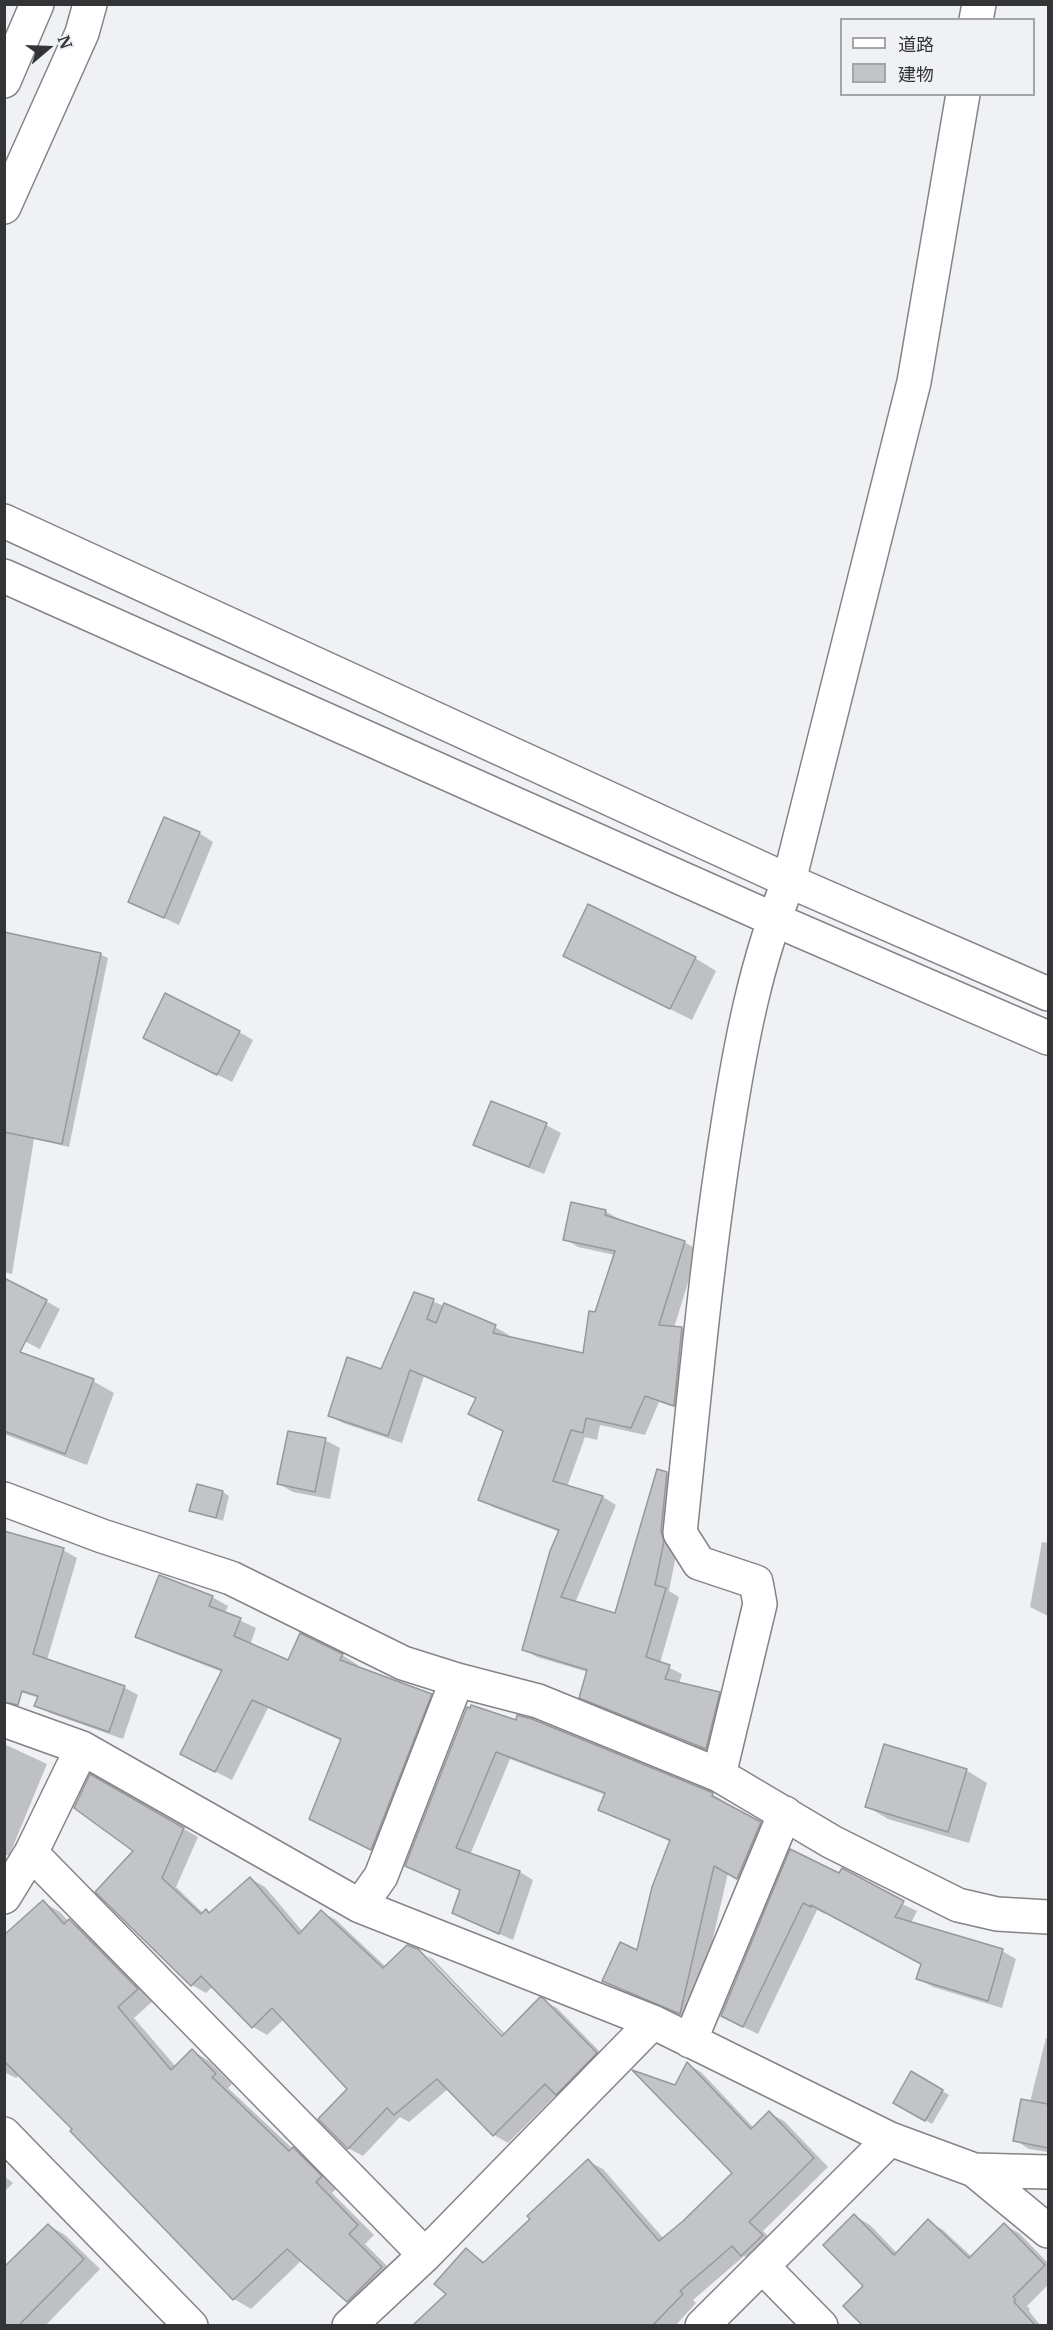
<!DOCTYPE html>
<meta charset="utf-8">
<style>
body{margin:0}
#map{position:relative;width:1053px;height:2330px;overflow:hidden;background:#eff1f5;font-family:Merriweather,"Noto Sans JP",serif}
canvas{display:block}
.frame{position:absolute;inset:0;border:6px solid #333435;pointer-events:none}
.legend{position:absolute;left:840px;top:18px;width:195px;height:78px;box-sizing:border-box;background:#eff1f5;border:2px solid #a4a5a8;margin:0;padding:8px 10px;list-style:none;font-size:18px;color:#333435}
.legend li{display:flex;align-items:center;gap:12px;height:30px}
.legend b{width:30px;border:2px solid #a4a5a8}
.north{position:absolute;left:18px;top:18px;width:60px;height:60px;-webkit-text-stroke:4px #eff1f5;paint-order:stroke;rotate:71deg;font-size:16px;font-weight:700;line-height:24px;text-align:center;color:#333435}
.north::after{content:'';display:block;margin:auto;width:21px;height:27px;background:#333435;clip-path:polygon(50% 0,100% 100%,50% 72%,0 100%)}
</style>
<div id="map">
<canvas width="1053" height="2330"></canvas>
<div class="frame"></div>
<ul class="legend">
<li><b style="height:8px;background:#fff"></b>道路</li>
<li><b style="height:16px;background:#c2c4c8"></b>建物</li>
</ul>
<div class="north">N</div>
</div>
<script>
const c = document.querySelector('canvas').getContext('2d');
c.lineJoin = 'round';
function fillPath(path, color) { c.fillStyle = color; c.fill(path, 'evenodd'); }
function stroke(path, color, width, dash) { c.strokeStyle = color; c.lineWidth = width; c.lineCap = dash ? 'butt' : 'round'; c.setLineDash(dash || []); c.stroke(path); }
const shadow = new Path2D(`
 M 199,833 L 213,842 L 179,925 L 129,902 Z
 M 4,934 L 100,954 L 108,958 L 69,1147 L 34,1139 L 12,1274 L 4,1272 Z
 M 565,956 L 695,958 L 716,971 L 692,1020 Z
 M 239,1032 L 253,1040 L 232,1082 L 160,1046 Z
 M 492,1103 L 546,1125 L 561,1133 L 544,1174 L 489,1152 L 475,1144 Z
 M 605,1211 L 619,1219 L 618,1221 L 684,1242 L 698,1250 L 674,1328 L 682,1329 L 696,1337 L 688,1412 L 659,1402 L 645,1435 L 600,1425 L 597,1440 L 585,1437 L 567,1487 L 603,1497 L 616,1505 L 575,1603 L 616,1614 L 658,1471 L 667,1473 L 681,1481 L 677,1550 L 669,1591 L 679,1597 L 660,1663 L 682,1674 L 679,1684 L 719,1693 L 733,1701 L 720,1756 L 594,1705 L 581,1697 L 588,1672 L 537,1657 L 523,1649 L 560,1532 L 493,1507 L 480,1499 L 505,1431 L 477,1399 L 424,1376 L 402,1443 L 343,1423 L 330,1416 L 382,1371 L 415,1294 L 495,1327 L 509,1335 L 508,1338 L 585,1354 L 615,1255 L 578,1247 L 565,1239 Z
 M 46,1301 L 60,1309 L 40,1349 L 4,1331 Z
 M 4,1347 L 93,1381 L 114,1393 L 87,1465 L 4,1434 Z
 M 325,1440 L 340,1448 L 330,1499 L 293,1492 L 279,1484 Z
 M 223,1492 L 229,1496 L 223,1521 L 191,1510 Z
 M 1042,1542 L 1048,1543 L 1048,1616 L 1030,1607 Z
 M 63,1550 L 77,1558 L 47,1660 L 125,1688 L 138,1695 L 123,1739 L 50,1713 L 36,1705 L 39,1698 L 4,1687 Z
 M 212,1597 L 228,1606 L 225,1613 L 256,1628 L 250,1645 L 288,1662 L 342,1655 L 358,1665 L 357,1668 L 431,1695 L 447,1704 L 387,1858 L 327,1828 L 342,1741 L 268,1708 L 232,1780 L 198,1763 L 222,1672 L 153,1645 L 137,1636 Z
 M 468,1709 L 710,1793 L 725,1802 L 725,1804 L 773,1831 L 751,1885 L 728,1873 L 694,2021 L 604,1981 L 638,1952 L 671,1842 L 600,1810 L 606,1795 L 510,1759 L 470,1855 L 520,1872 L 533,1880 L 513,1940 L 468,1920 L 461,1891 L 407,1866 Z
 M 4,1744 L 47,1764 L 9,1856 L 4,1854 Z
 M 966,1770 L 987,1783 L 969,1843 L 888,1819 L 866,1806 Z
 M 91,1776 L 198,1837 L 176,1887 L 204,1914 L 206,1911 L 211,1914 L 251,1879 L 265,1887 L 303,1932 L 321,1912 L 336,1920 L 386,1967 L 506,2042 L 508,2040 L 427,1956 L 433,1959 L 505,2034 L 540,1999 L 557,2008 L 610,2062 L 571,2102 L 557,2094 L 508,2143 L 494,2135 L 448,2089 L 409,2122 L 400,2117 L 363,2156 L 348,2148 L 349,2089 L 284,2019 L 267,2035 L 253,2027 L 213,1986 L 206,1993 L 192,1985 L 97,1892 L 135,1851 Z
 M 791,1851 L 917,1911 L 911,1923 L 1002,1951 L 1016,1959 L 1002,2008 L 933,1987 L 918,1979 L 923,1964 L 826,1912 L 825,1914 L 817,1910 L 758,2034 L 737,2024 Z
 M 43,1902 L 60,1912 L 69,1922 L 87,1931 L 154,2000 L 134,2018 L 176,2067 L 192,2051 L 209,2061 L 232,2084 L 228,2088 L 293,2149 L 310,2159 L 338,2187 L 332,2193 L 374,2235 L 365,2244 L 398,2277 L 365,2311 L 348,2301 L 302,2260 L 251,2309 L 234,2299 L 72,2131 L 74,2129 L 20,2075 L 16,2078 L 4,2072 L 4,1974 Z
 M 1046,2038 L 1048,2039 L 1048,2152 L 1029,2149 L 1015,2140 L 1030,2102 Z
 M 687,2064 L 701,2072 L 754,2128 L 769,2113 L 784,2121 L 828,2167 L 763,2231 L 776,2244 L 757,2263 L 744,2256 L 693,2300 L 696,2303 L 675,2326 L 415,2326 L 448,2294 L 466,2249 L 486,2263 L 532,2219 L 588,2161 L 603,2169 L 664,2239 L 684,2222 L 734,2173 L 676,2087 Z
 M 912,2073 L 949,2095 L 932,2124 L 895,2102 Z
 M 4,2176 L 13,2183 L 4,2192 Z
 M 855,2216 L 870,2225 L 897,2253 L 928,2221 L 943,2230 L 972,2257 L 1004,2225 L 1019,2233 L 1048,2263 L 1048,2285 L 1027,2306 L 1030,2309 L 1029,2311 L 1041,2326 L 864,2326 L 845,2306 L 865,2286 Z
 M 48,2225 L 65,2235 L 100,2269 L 45,2326 L 4,2326 L 4,2270 Z`);
const building = new Path2D(`
 M 164,817 L 200,832 L 164,918 L 128,902 Z
 M 588,904 L 696,957 L 670,1009 L 563,956 Z
 M 4,932 L 101,953 L 62,1144 L 4,1132 Z
 M 165,993 L 240,1031 L 217,1075 L 143,1038 Z
 M 491,1101 L 547,1123 L 529,1167 L 473,1145 Z
 M 571,1202 L 606,1210 L 605,1215 L 685,1241 L 659,1325 L 682,1327 L 674,1406 L 645,1396 L 631,1428 L 586,1418 L 583,1433 L 571,1430 L 553,1481 L 603,1496 L 561,1597 L 615,1613 L 657,1469 L 667,1472 L 661,1531 L 664,1541 L 655,1585 L 666,1588 L 646,1657 L 670,1665 L 665,1679 L 720,1692 L 706,1749 L 579,1698 L 587,1670 L 522,1650 L 550,1551 L 559,1530 L 478,1500 L 503,1431 L 468,1414 L 476,1398 L 410,1370 L 388,1436 L 328,1416 L 347,1357 L 381,1369 L 414,1292 L 434,1299 L 427,1319 L 436,1323 L 444,1303 L 496,1325 L 493,1333 L 583,1353 L 589,1311 L 595,1312 L 615,1251 L 563,1240 Z
 M 4,1278 L 47,1300 L 20,1352 L 94,1379 L 65,1454 L 4,1431 Z
 M 288,1431 L 326,1438 L 315,1492 L 277,1484 Z
 M 197,1484 L 223,1491 L 216,1518 L 189,1511 Z
 M 4,1531 L 64,1548 L 33,1654 L 125,1686 L 109,1732 L 34,1706 L 38,1696 L 22,1691 L 18,1705 L 4,1702 Z
 M 159,1575 L 213,1596 L 209,1606 L 241,1618 L 234,1636 L 288,1660 L 300,1633 L 343,1654 L 340,1660 L 432,1694 L 371,1850 L 309,1819 L 341,1739 L 252,1700 L 215,1772 L 180,1754 L 222,1670 L 135,1637 Z
 M 471,1705 L 516,1720 L 517,1715 L 532,1719 L 711,1792 L 713,1793 L 712,1796 L 761,1822 L 737,1879 L 714,1866 L 680,2014 L 602,1981 L 620,1942 L 637,1950 L 652,1887 L 670,1840 L 598,1810 L 605,1793 L 496,1752 L 456,1848 L 520,1871 L 499,1934 L 452,1913 L 460,1890 L 405,1866 L 467,1707 L 470,1708 Z
 M 884,1744 L 967,1769 L 948,1832 L 865,1807 Z
 M 90,1774 L 184,1828 L 162,1878 L 201,1914 L 206,1909 L 209,1913 L 250,1877 L 299,1934 L 321,1910 L 383,1968 L 407,1945 L 418,1949 L 502,2036 L 540,1997 L 543,1998 L 597,2053 L 556,2095 L 545,2084 L 493,2136 L 437,2079 L 394,2115 L 387,2108 L 348,2149 L 318,2119 L 347,2089 L 272,2008 L 252,2028 L 201,1976 L 191,1986 L 95,1892 L 133,1851 L 74,1808 Z
 M 790,1849 L 839,1873 L 842,1868 L 904,1901 L 895,1917 L 1003,1949 L 988,2001 L 916,1979 L 921,1964 L 811,1905 L 811,1907 L 803,1903 L 743,2027 L 721,2016 Z
 M 43,1900 L 64,1924 L 69,1919 L 138,1989 L 118,2007 L 171,2070 L 192,2049 L 216,2074 L 212,2077 L 289,2151 L 293,2147 L 322,2176 L 316,2182 L 358,2225 L 349,2234 L 382,2267 L 347,2302 L 287,2249 L 233,2300 L 70,2131 L 72,2129 L 4,2061 L 4,1935 Z
 M 687,2062 L 751,2129 L 769,2111 L 814,2158 L 749,2222 L 763,2235 L 741,2256 L 732,2246 L 680,2291 L 683,2294 L 653,2325 L 413,2325 L 446,2294 L 434,2284 L 466,2248 L 483,2263 L 530,2219 L 527,2216 L 588,2159 L 659,2241 L 683,2221 L 732,2173 L 632,2070 L 675,2085 Z
 M 911,2071 L 943,2090 L 925,2121 L 893,2103 Z
 M 1021,2099 L 1048,2104 L 1048,2148 L 1013,2141 Z
 M 854,2214 L 894,2255 L 928,2219 L 969,2258 L 1004,2223 L 1045,2265 L 1013,2297 L 1016,2300 L 1014,2302 L 1035,2325 L 862,2325 L 843,2306 L 863,2286 L 823,2245 Z
 M 48,2224 L 84,2259 L 19,2325 L 4,2325 L 4,2267 Z`);
const minor = new Path2D(`
 M 976,20 L 979,4
 M 4,1499 L 102,1536 L 231,1578 L 403,1663 L 457,1680 L 538,1701 L 719,1775 L 832,1842 L 958,1905 L 997,1914 L 1048,1917
 M 4,1720 L 82,1748 L 360,1906 L 653,2022 L 890,2139 L 974,2170 L 1048,2231
 M 719,1775 L 760,1604 L 756,1582 L 699,1563 L 680,1533 C 694,1399 706,1264 727,1131 C 740,1046 756,960 789,881 L 914,382 L 963,94
 M 31,1853 L 425,2255
 M 4,1897 L 31,1853 L 82,1748
 M 360,1906 L 381,1876 L 457,1680
 M 690,2041 L 785,1813
 M 4,2134 L 191,2326
 M 974,2170 L 1048,2172
 M 762,2266 L 821,2326
 M 349,2326 L 425,2255 L 653,2022
 M 702,2326 L 890,2139`);
const tertiary = new Path2D(`
 M 4,81 L 37,4
 M 4,207 L 82,33 L 90,4
 M 4,521 L 789,881 L 1048,994
 M 4,576 L 773,919 L 1048,1038`);
fillPath(shadow, '#0003');
fillPath(building, '#c2c4c8');
stroke(building, '#96989c', 1.5);
stroke(minor, '#828488', 36);
stroke(tertiary, '#828488', 36);
stroke(minor, '#fff', 33);
stroke(tertiary, '#fff', 33);
</script>
